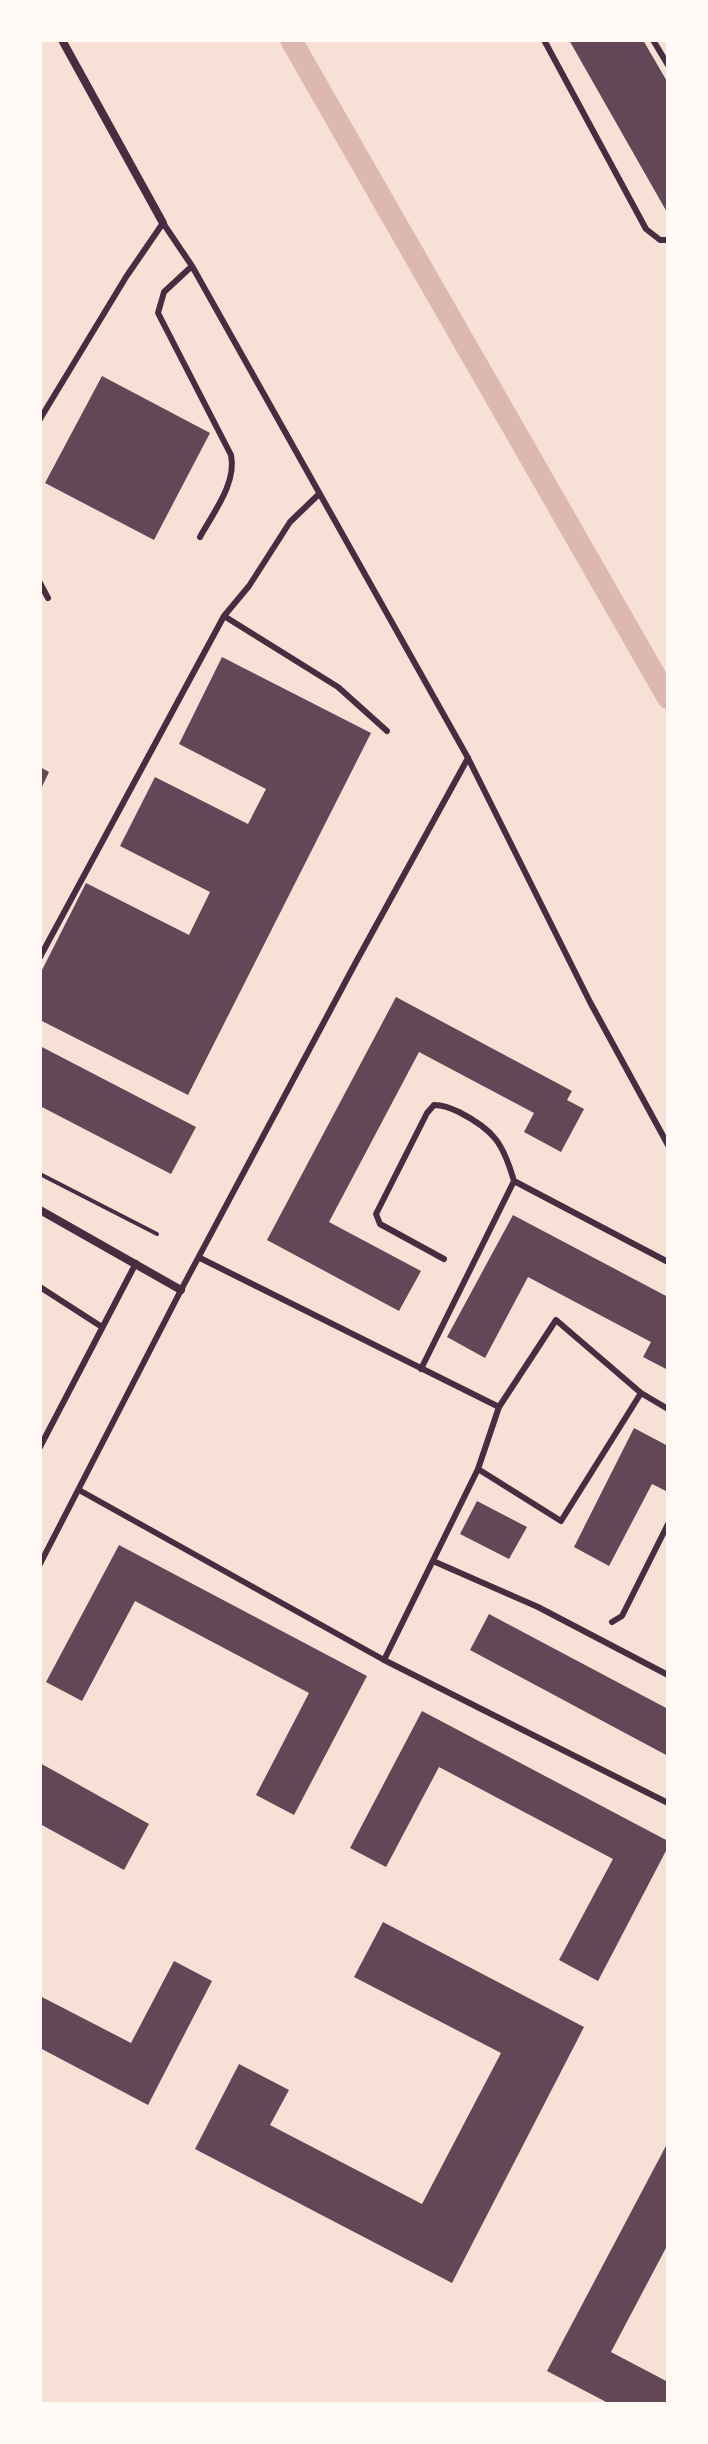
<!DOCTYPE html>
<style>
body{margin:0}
#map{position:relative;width:708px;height:2444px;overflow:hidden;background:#f7e1d7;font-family:"Golos Text",sans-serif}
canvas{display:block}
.frame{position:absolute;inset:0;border:42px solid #fffaf5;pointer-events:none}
</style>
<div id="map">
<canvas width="708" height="2444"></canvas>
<div class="frame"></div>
</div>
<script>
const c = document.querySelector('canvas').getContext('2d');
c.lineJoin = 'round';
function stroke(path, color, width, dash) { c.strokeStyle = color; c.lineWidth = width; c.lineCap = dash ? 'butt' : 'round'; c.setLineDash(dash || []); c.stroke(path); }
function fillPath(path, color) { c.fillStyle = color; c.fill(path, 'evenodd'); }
const canal = new Path2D(`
 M 291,40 L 668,698`);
const building = new Path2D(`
 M 569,40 L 643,40 L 668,83 L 668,214 Z
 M 102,376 L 210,433 L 154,540 L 45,483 Z
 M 222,657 L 371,733 L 188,1095 L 40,1020 L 40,974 L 86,883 L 189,935 L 210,892 L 120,846 L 155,777 L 248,824 L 266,789 L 179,744 Z
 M 40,767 L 49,772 L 40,791 Z
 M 396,997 L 572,1091 L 567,1100 L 584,1109 L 561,1152 L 524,1132 L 534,1113 L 419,1052 L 329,1222 L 421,1271 L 399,1311 L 267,1240 Z
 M 40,1046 L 196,1127 L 171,1174 L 40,1106 Z
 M 513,1215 L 668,1297 L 668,1370 L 643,1357 L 651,1342 L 528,1277 L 485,1358 L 447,1337 Z
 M 634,1428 L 668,1446 L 668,1492 L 652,1484 L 609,1566 L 574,1547 Z
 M 477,1501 L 527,1527 L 509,1559 L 460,1534 Z
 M 119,1545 L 367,1676 L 294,1815 L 256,1795 L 309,1693 L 135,1601 L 82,1701 L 46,1682 Z
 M 489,1614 L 668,1709 L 668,1756 L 470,1650 Z
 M 422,1711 L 668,1841 L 668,1847 L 598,1981 L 559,1960 L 613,1859 L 439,1767 L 386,1867 L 350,1848 Z
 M 40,1763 L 149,1824 L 124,1870 L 40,1824 Z
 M 383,1922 L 584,2027 L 452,2283 L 195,2149 L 239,2064 L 289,2090 L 270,2125 L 422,2204 L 501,2053 L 354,1977 Z
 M 174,1961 L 212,1981 L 148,2105 L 40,2048 L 40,1996 L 131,2043 Z
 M 668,2142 L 668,2244 L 611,2352 L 668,2382 L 668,2404 L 610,2404 L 547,2371 Z`);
const path = new Path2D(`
 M 40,1174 L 157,1234`);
const service = new Path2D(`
 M 544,40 L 646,229 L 660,240 L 668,240
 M 653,40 L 668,65
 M 192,266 L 164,292 L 158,313 L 231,455 C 237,483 213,513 200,537
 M 40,419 L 126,277 L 163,223 L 192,266 L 468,758 L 590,1002 L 668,1145
 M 40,583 L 48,598
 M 224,616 L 338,687 L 387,731
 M 40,957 L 224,616 L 249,586 L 290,522 L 319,494
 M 514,1181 L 668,1262
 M 200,1258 L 499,1407 L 556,1320 L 641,1393 L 668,1409
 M 40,1287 L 102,1327
 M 421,1369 L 514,1181 C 503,1143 494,1130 459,1112 C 450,1108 444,1105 434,1105 L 427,1113 L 376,1214 L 380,1224 L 444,1259
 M 40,1447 L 136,1263
 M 478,1469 L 561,1521 L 641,1393
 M 79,1490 L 384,1660 L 668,1803
 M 433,1561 L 538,1607 L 668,1675
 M 40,1564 L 181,1290 L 356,962 L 468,758
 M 612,1622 L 622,1616 L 668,1524
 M 384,1660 L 478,1469 L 499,1407`);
const minor = new Path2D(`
 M 62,40 L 163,223
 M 40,1210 L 181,1290`);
stroke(canal, '#dcb8b0', 22);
fillPath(building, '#644757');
stroke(path, '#4a2c40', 4);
stroke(service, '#4a2c40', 6);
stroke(minor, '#4a2c40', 8);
</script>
